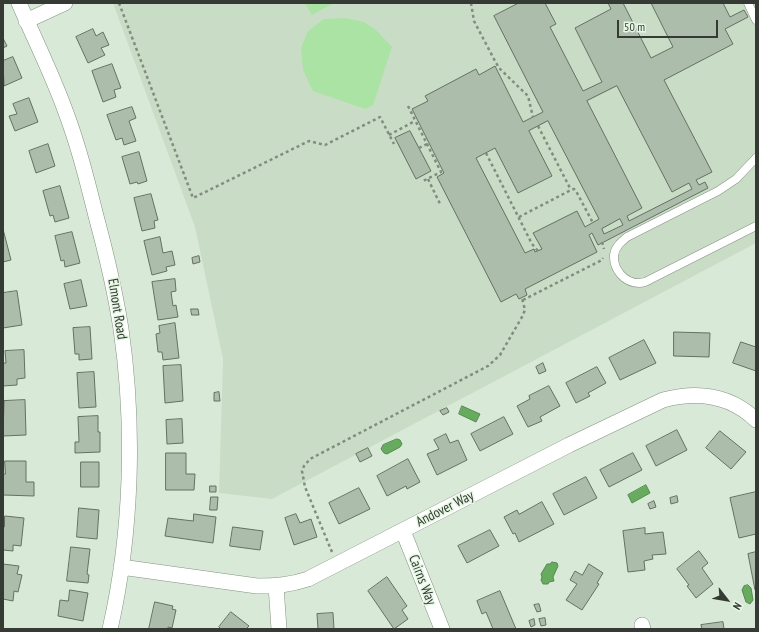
<!DOCTYPE html>
<style>
body{margin:0}
#map{position:relative;width:759px;height:632px;overflow:hidden;background:#d9e9d7;font-family:"PT Sans Narrow",sans-serif}
canvas{display:block}
.frame{position:absolute;inset:0;border:4px solid #353b34;pointer-events:none}
.north{position:absolute;left:707px;top:580px;width:40px;height:40px;-webkit-text-stroke:3px #e6f7e4;paint-order:stroke;rotate:121deg;font-size:11px;font-weight:700;line-height:16px;text-align:center;color:#353b34}
.north::after{content:'';display:block;margin:auto;width:14px;height:18px;background:#353b34;clip-path:polygon(50% 0,100% 100%,50% 72%,0 100%)}
.scale{position:absolute;left:617px;top:20px;width:101px;height:18px;box-sizing:border-box;border:2px solid #353b34;border-top:0;padding-left:5px;font-size:12px;line-height:14px;white-space:nowrap;color:#353b34;-webkit-text-stroke:3px #e6f7e4;paint-order:stroke}
</style>
<div id="map">
<canvas width="759" height="632"></canvas>
<div class="frame"></div>
<div class="north">N</div>
<div class="scale">50 m</div>
</div>
<script>
const c = document.querySelector('canvas').getContext('2d');
c.lineJoin = 'round';
function fillPath(path, color) { c.fillStyle = color; c.fill(path, 'evenodd'); }
function stroke(path, color, width, dash) { c.strokeStyle = color; c.lineWidth = width; c.lineCap = dash ? 'butt' : 'round'; c.setLineDash(dash || []); c.stroke(path); }
function label(font, color, halo, rows, align = 'center') {
  c.font = font + ' "PT Sans Narrow",sans-serif'; c.lineWidth = 3; c.setLineDash([]); c.textBaseline = 'middle'; c.strokeStyle = halo; c.fillStyle = color; for (const [text, x, y, turn = 0] of rows) {
    c.save(); c.translate(x, y); c.rotate((+turn || 0) * Math.PI / 180); c.textAlign = isNaN(turn) ? turn : align; if (halo) c.strokeText(text, 0, 0); c.fillText(text, 0, 0); c.restore();
  }
}
const built = new Path2D(`
 M 113,3 L 756,3 L 756,243 L 272,499 L 219,493 L 223,359 L 195,227 Z`);
const green = new Path2D(`
 M 305,3 L 334,3 L 312,15 Z
 M 345,18 L 364,22 L 376,30 L 392,47 L 373,105 L 365,109 L 313,91 L 303,70 L 301,48 L 308,31 L 324,19 Z`);
const water = new Path2D(`
 M 462,406 L 480,414 L 476,422 L 459,414 Z
 M 397,439 L 400,440 L 402,444 L 400,447 L 387,454 L 384,453 L 381,449 L 383,445 Z
 M 646,485 L 650,493 L 632,503 L 628,495 Z
 M 552,562 L 557,563 L 558,566 L 553,577 L 554,581 L 549,582 L 548,584 L 543,584 L 541,580 L 542,577 L 541,574 L 547,564 L 550,564 Z
 M 748,585 L 751,588 L 753,600 L 750,604 L 746,602 L 742,590 L 744,586 Z`);
const building = new Path2D(`
 M 519,3 L 545,3 L 556,24 L 550,27 L 583,91 L 602,82 L 575,28 L 611,9 L 608,3 L 623,3 L 651,58 L 673,47 L 651,3 L 723,3 L 730,17 L 744,10 L 748,17 L 725,29 L 733,44 L 664,80 L 712,172 L 696,180 L 699,185 L 705,182 L 708,188 L 598,245 L 592,233 L 589,235 L 597,252 L 525,289 L 527,295 L 519,299 L 516,294 L 501,302 L 437,177 L 444,173 L 412,109 L 428,101 L 425,96 L 476,69 L 479,75 L 495,66 L 523,122 L 543,112 L 494,16 ZM 617,86 L 672,192 L 689,183 L 692,189 L 629,221 L 627,216 L 642,208 L 587,101 ZM 548,121 L 599,219 L 585,227 L 577,211 L 533,233 L 542,249 L 535,252 L 534,249 L 525,253 L 476,158 L 495,148 L 518,193 L 552,176 L 529,131 ZM 620,219 L 623,225 L 604,234 L 602,229 Z
 M 93,29 L 96,36 L 103,32 L 109,45 L 101,48 L 105,55 L 88,63 L 76,37 Z
 M 3,38 L 7,46 L 3,48 Z
 M 13,57 L 22,78 L 4,86 L 3,61 Z
 M 112,64 L 121,88 L 114,90 L 116,97 L 103,102 L 92,71 Z
 M 29,98 L 38,122 L 15,131 L 9,116 L 17,114 L 13,104 Z
 M 132,107 L 136,118 L 129,121 L 136,141 L 124,145 L 122,138 L 116,140 L 107,115 Z
 M 410,131 L 431,171 L 416,179 L 395,138 Z
 M 48,144 L 55,166 L 36,173 L 29,151 Z
 M 139,152 L 147,181 L 138,184 L 137,182 L 130,184 L 122,157 Z
 M 60,186 L 69,218 L 55,222 L 53,215 L 50,216 L 43,191 Z
 M 151,194 L 158,220 L 154,221 L 155,228 L 142,231 L 134,198 Z
 M 3,229 L 11,260 L 3,262 Z
 M 72,232 L 80,263 L 65,267 L 64,260 L 61,261 L 55,236 Z
 M 160,237 L 163,253 L 172,251 L 175,265 L 166,267 L 167,271 L 152,275 L 144,241 Z
 M 199,256 L 200,262 L 193,264 L 192,258 Z
 M 175,279 L 176,291 L 171,292 L 173,306 L 176,305 L 178,317 L 158,320 L 152,282 Z
 M 81,280 L 87,306 L 70,309 L 64,284 Z
 M 17,291 L 22,325 L 3,328 L 3,293 Z
 M 191,309 L 198,309 L 199,315 L 192,315 Z
 M 175,323 L 179,358 L 163,360 L 162,352 L 158,352 L 156,334 L 160,333 L 159,326 Z
 M 90,327 L 92,359 L 79,360 L 79,354 L 75,354 L 73,328 Z
 M 674,332 L 710,333 L 709,357 L 674,356 Z
 M 644,340 L 656,363 L 620,380 L 609,358 Z
 M 741,342 L 756,347 L 756,371 L 733,363 Z
 M 24,350 L 25,378 L 17,379 L 17,385 L 3,386 L 3,363 L 6,363 L 5,351 Z
 M 543,363 L 546,371 L 539,374 L 536,367 Z
 M 181,365 L 183,401 L 165,403 L 163,366 Z
 M 597,367 L 606,383 L 588,393 L 590,396 L 576,403 L 566,383 Z
 M 94,372 L 96,407 L 79,408 L 77,373 Z
 M 549,386 L 560,406 L 540,417 L 542,421 L 528,427 L 517,406 L 530,399 L 529,396 Z
 M 219,392 L 220,401 L 214,401 L 214,393 Z
 M 25,400 L 26,435 L 3,436 L 4,401 Z
 M 447,408 L 449,412 L 443,415 L 440,411 Z
 M 98,416 L 98,432 L 100,432 L 100,452 L 75,453 L 75,442 L 79,442 L 78,417 Z
 M 504,417 L 513,434 L 480,451 L 471,434 Z
 M 182,419 L 183,443 L 167,444 L 166,420 Z
 M 677,430 L 687,450 L 656,466 L 646,446 Z
 M 720,431 L 746,452 L 731,469 L 706,448 Z
 M 446,434 L 450,443 L 458,440 L 467,460 L 437,475 L 427,454 L 439,449 L 434,440 Z
 M 368,448 L 372,456 L 360,462 L 356,454 Z
 M 166,453 L 186,453 L 186,474 L 195,474 L 194,490 L 166,490 Z
 M 633,453 L 642,470 L 609,487 L 600,470 Z
 M 408,459 L 420,482 L 407,489 L 406,486 L 387,496 L 377,476 Z
 M 5,461 L 26,461 L 26,482 L 34,482 L 34,496 L 3,495 L 3,474 L 5,474 Z
 M 81,462 L 99,462 L 99,487 L 81,487 Z
 M 586,477 L 597,498 L 564,515 L 553,494 Z
 M 210,486 L 216,486 L 216,492 L 210,492 Z
 M 359,488 L 370,509 L 339,524 L 329,503 Z
 M 756,492 L 756,534 L 739,538 L 730,498 Z
 M 677,496 L 678,502 L 671,504 L 670,498 Z
 M 211,497 L 218,497 L 217,510 L 210,510 Z
 M 654,501 L 656,507 L 650,509 L 648,504 Z
 M 542,502 L 554,524 L 519,542 L 515,533 L 513,534 L 504,517 L 517,510 L 519,514 Z
 M 79,508 L 99,510 L 97,539 L 77,537 Z
 M 194,514 L 216,517 L 213,543 L 165,536 L 168,518 L 193,521 Z
 M 296,514 L 300,523 L 311,519 L 317,537 L 294,545 L 285,518 Z
 M 5,516 L 24,518 L 21,546 L 13,545 L 13,551 L 3,550 L 3,527 L 4,527 Z
 M 233,527 L 263,531 L 260,550 L 230,546 Z
 M 645,528 L 645,534 L 663,532 L 666,554 L 652,555 L 653,559 L 644,561 L 645,570 L 628,572 L 623,531 Z
 M 490,530 L 499,546 L 467,563 L 458,546 Z
 M 71,547 L 90,549 L 87,574 L 89,575 L 88,583 L 67,581 Z
 M 699,551 L 708,563 L 702,568 L 713,584 L 696,598 L 687,586 L 689,585 L 677,569 Z
 M 756,552 L 756,590 L 755,590 L 748,554 Z
 M 3,564 L 19,566 L 17,574 L 22,575 L 18,592 L 14,591 L 13,601 L 3,599 Z
 M 589,564 L 603,573 L 597,583 L 599,584 L 582,610 L 566,600 L 577,584 L 570,580 L 575,571 L 582,575 Z
 M 387,577 L 407,606 L 402,610 L 408,619 L 394,629 L 368,591 Z
 M 70,590 L 88,593 L 83,621 L 58,616 L 60,600 L 68,601 Z
 M 500,591 L 516,629 L 493,629 L 486,612 L 482,614 L 477,601 Z
 M 155,602 L 173,606 L 172,609 L 176,610 L 172,628 L 168,627 L 168,629 L 149,629 Z
 M 539,604 L 541,611 L 537,612 L 534,605 Z
 M 231,612 L 249,626 L 246,629 L 221,629 L 219,627 Z
 M 333,613 L 334,629 L 318,629 L 317,614 Z
 M 545,618 L 546,625 L 541,626 L 539,619 Z
 M 534,619 L 535,625 L 531,627 L 529,621 Z
 M 723,622 L 724,629 L 702,629 L 701,625 Z`);
const path = new Path2D(`
 M 119,3 L 193,198 L 309,141 L 325,145 L 380,117 L 394,144
 M 471,3 L 474,21 L 495,61 L 499,68 L 528,96 L 533,117
 M 408,106 L 441,172 L 423,181
 M 538,126 L 571,190
 M 389,135 L 415,121
 M 419,148 L 427,144
 M 486,153 L 532,244 L 538,251
 M 428,179 L 441,206
 M 519,217 L 571,190 L 574,189 L 576,191 L 593,223
 M 602,242 L 604,249
 M 523,300 L 602,260 L 603,258
 M 332,552 L 305,487 L 302,471 L 304,466 L 310,459 L 488,366 L 500,355 L 522,317 L 525,310 L 522,298`);
const service = new Path2D(`
 M 748,3 L 756,20
 M 756,158 L 736,179 L 718,191 L 627,237 C 621,242 615,247 614,255 C 613,269 624,283 639,283 C 643,283 648,281 651,279 L 756,226`);
const minor = new Path2D(`
 M 19,3 C 34,38 52,74 65,110 C 78,144 87,180 96,216 C 106,253 115,291 121,329 C 135,426 132,533 110,629
 M 26,21 L 65,3
 M 403,531 L 442,629
 M 121,567 L 257,586 C 276,586 290,585 308,579 L 569,445 L 663,400 C 697,391 730,395 756,420
 M 276,586 L 279,629
 M 642,625 L 643,629`);
const streetNames = [
 ["Elmont Road",117,309,81],
 ["Andover Way",445,509,-27],
 ["Cairns Way",422,580,69]
];
fillPath(built, '#c9ddc6');
fillPath(green, '#abe3a4');
fillPath(water, '#66ab5e');
stroke(water, '#578951', 1);
fillPath(building, '#adbdab');
stroke(building, '#637161', 1);
stroke(service, '#839281', 9);
stroke(minor, '#839281', 16);
stroke(path, '#828c80', 2.5, [3, 3]);
stroke(service, '#fff', 8);
stroke(minor, '#fff', 15);
label('14px', '#353b34', '#e6f7e4', streetNames);
</script>
